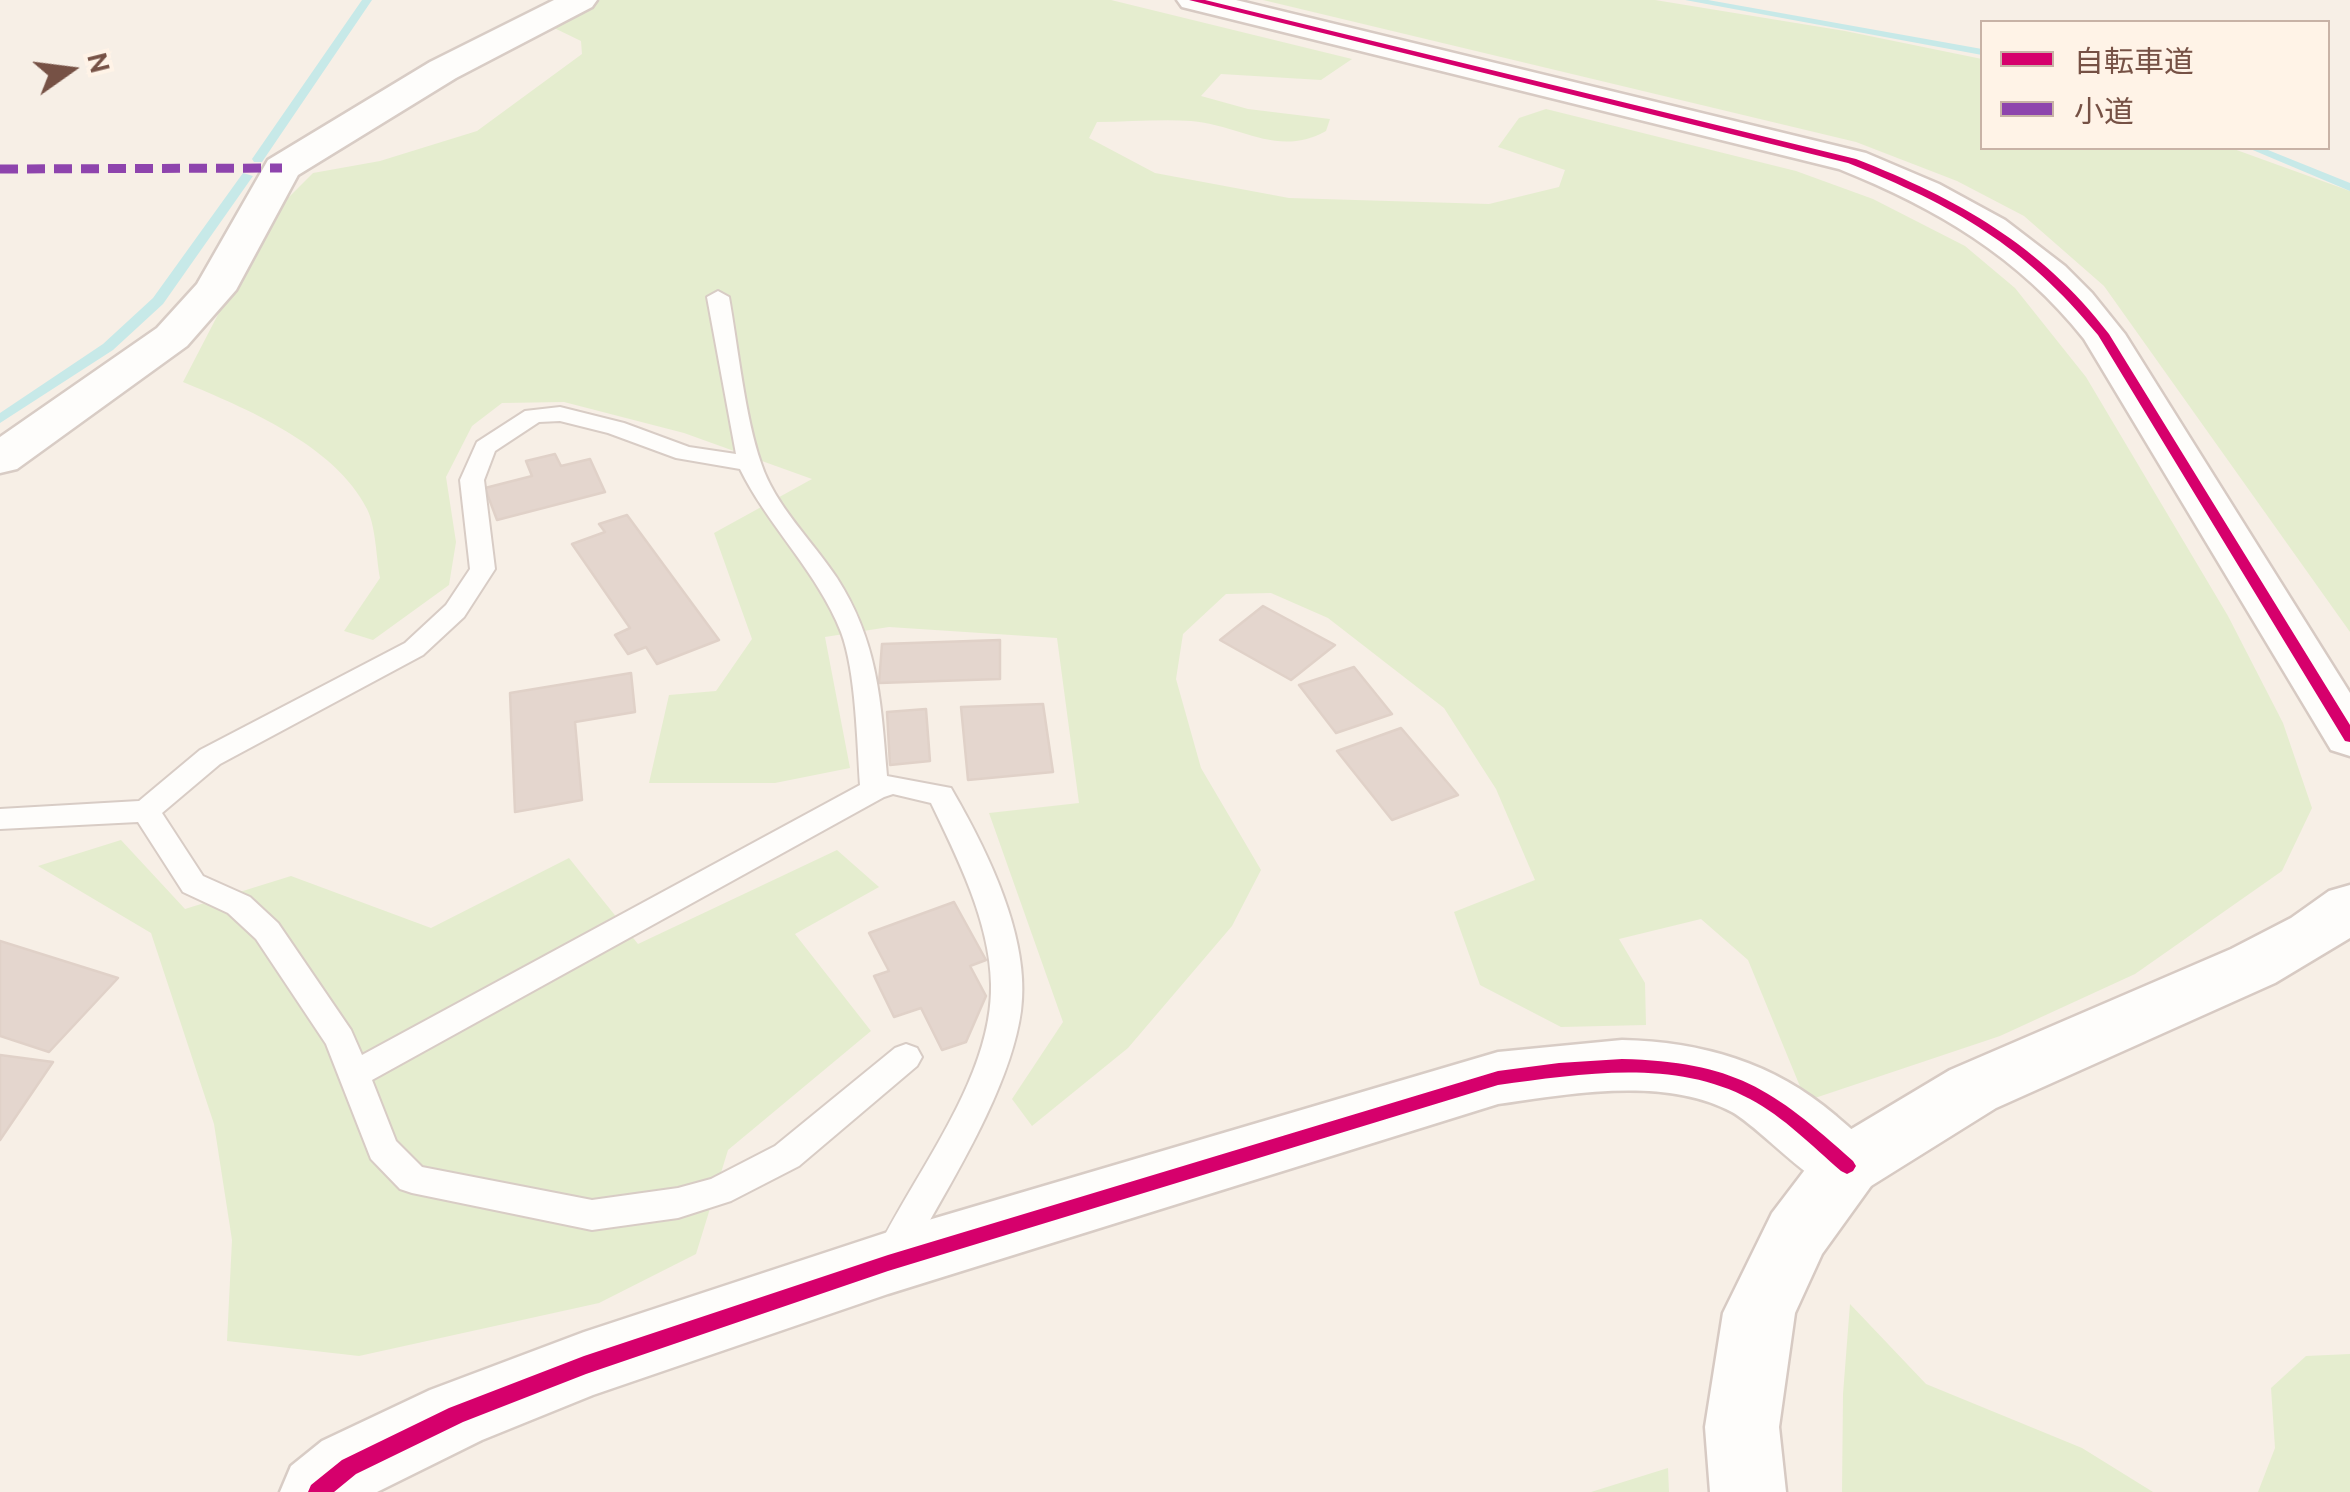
<!DOCTYPE html>
<meta charset="utf-8">
<style>
body{margin:0}
#map{position:relative;width:2350px;height:1492px;overflow:hidden;background:#f7efe6;font-family:Cabin,"Noto Sans JP",sans-serif}
canvas{display:block}
.legend{position:absolute;left:1980px;top:20px;width:350px;height:130px;box-sizing:border-box;background:#fff3e7;border:2px solid #c8b2a6;margin:0;padding:12px 18px;list-style:none;font-size:30px;color:#765145}
.legend li{display:flex;align-items:center;gap:20px;height:50px}
.legend b{width:50px;border:2px solid #c8b2a6}
.north{position:absolute;left:20px;top:20px;width:100px;height:100px;-webkit-text-stroke:8px #fff3e7;paint-order:stroke;rotate:76deg;font-size:28px;font-weight:700;line-height:40px;text-align:center;color:#765145}
.north::after{content:'';display:block;margin:auto;width:35px;height:45px;background:#765145;clip-path:polygon(50% 0,100% 100%,50% 72%,0 100%)}
</style>
<div id="map">
<canvas width="2350" height="1492"></canvas>
<ul class="legend">
<li><b style="height:12px;background:#d6006c"></b>自転車道</li>
<li><b style="height:12px;background:#8e44ad"></b>小道</li>
</ul>
<div class="north">N</div>
</div>
<script>
const c = document.querySelector('canvas').getContext('2d');
c.lineJoin = 'round';
function fillPath(path, color) { c.fillStyle = color; c.fill(path, 'evenodd'); }
function stroke(path, color, width, dash) { c.strokeStyle = color; c.lineWidth = width; c.lineCap = dash ? 'butt' : 'round'; c.setLineDash(dash || []); c.stroke(path); }
const green = new Path2D(`
 M 600,0 L 1111,0 L 1352,59 L 1321,80 L 1221,74 L 1201,96 L 1248,109 L 1330,119 L 1326,131 C 1277,158 1241,125 1191,121 C 1160,119 1128,122 1097,122 L 1089,138 L 1155,173 L 1289,198 L 1489,204 L 1559,187 L 1565,170 L 1498,147 L 1519,118 L 1546,109 L 1796,171 L 1873,199 L 1965,246 L 2015,288 L 2086,377 L 2228,616 L 2283,723 L 2312,808 L 2282,871 L 2135,974 L 2000,1036 L 1806,1101 L 1748,960 L 1701,919 L 1619,939 L 1645,983 L 1646,1025 L 1561,1027 L 1480,985 L 1454,912 L 1535,880 L 1496,789 L 1444,708 L 1328,618 L 1271,593 L 1226,594 L 1183,634 L 1176,679 L 1201,768 L 1261,870 L 1232,926 L 1128,1048 L 1032,1126 L 1012,1099 L 1063,1022 L 989,813 L 1079,803 L 1057,638 L 889,627 L 825,637 L 850,768 L 775,783 L 649,783 L 669,695 L 716,691 L 752,639 L 714,533 L 812,479 L 684,433 L 564,402 L 502,403 L 472,426 L 446,477 L 456,542 L 449,585 L 373,640 L 344,631 L 380,578 C 376,557 376,527 367,509 C 335,445 245,408 183,382 L 268,218 L 313,173 L 380,161 L 477,131 L 582,54 L 581,41 L 550,26 L 585,13 Z
 M 1263,0 L 1655,0 L 1845,31 L 1982,59 L 1982,148 L 2231,148 L 2350,191 L 2350,632 L 2104,286 L 2024,216 L 1957,181 L 1856,142 Z
 M 121,840 L 185,909 L 291,876 L 431,928 L 569,858 L 638,944 L 837,850 L 879,887 L 795,934 L 871,1031 L 728,1150 L 696,1254 L 599,1303 L 359,1356 L 227,1341 L 232,1240 L 214,1124 L 151,933 L 38,866 Z
 M 1850,1304 L 1926,1384 L 2082,1448 L 2153,1492 L 1842,1492 L 1843,1394 Z
 M 2350,1354 L 2350,1492 L 2258,1492 L 2275,1448 L 2271,1388 L 2306,1356 Z
 M 1668,1468 L 1669,1492 L 1591,1492 Z`);
const stream = new Path2D(`
 M 362,0 L 372,0 L 262,162 L 254,162 L 252,159 Z
 M 1685,0 L 1708,0 L 1982,49 L 1982,55 Z
 M 2248,148 L 2263,148 L 2350,183 L 2350,191 Z
 M 243,173 L 253,176 L 163,304 L 113,350 L 0,423 L 0,413 L 103,344 L 153,298 Z`);
const building = new Path2D(`
 M 555,454 L 561,466 L 590,459 L 605,492 L 497,520 L 485,488 L 532,476 L 526,461 Z
 M 627,515 L 719,640 L 657,664 L 646,647 L 628,654 L 615,635 L 630,628 L 572,544 L 605,532 L 599,524 Z
 M 1263,606 L 1335,645 L 1291,680 L 1220,640 Z
 M 1000,640 L 1000,679 L 879,683 L 882,644 Z
 M 1354,667 L 1392,714 L 1336,733 L 1299,685 Z
 M 631,673 L 635,712 L 575,722 L 582,800 L 515,812 L 510,693 Z
 M 1043,704 L 1053,772 L 968,780 L 961,707 Z
 M 926,709 L 930,761 L 890,765 L 887,712 Z
 M 1401,728 L 1458,795 L 1392,820 L 1337,751 Z
 M 954,902 L 986,960 L 970,966 L 986,996 L 966,1042 L 942,1050 L 921,1008 L 894,1017 L 874,976 L 889,971 L 869,933 Z
 M 0,941 L 118,978 L 49,1052 L 0,1036 Z
 M 0,1055 L 53,1062 L 0,1140 Z`);
const lane = new Path2D(`
 M 718,291 L 729,297 C 738,347 745,417 761,463 C 775,506 812,540 837,578 C 878,642 881,701 887,776 L 951,788 C 987,850 1031,938 1021,1011 C 1010,1093 943,1195 903,1268 L 891,1272 L 879,1268 L 874,1257 C 913,1174 993,1079 991,984 C 990,922 957,857 931,803 L 893,794 L 884,797 L 372,1080 L 396,1141 L 422,1167 L 592,1200 L 678,1188 L 711,1179 L 775,1146 L 895,1048 L 906,1044 L 917,1048 L 922,1057 L 917,1066 L 799,1166 L 731,1201 L 678,1218 L 592,1230 L 412,1193 L 400,1189 L 371,1159 L 326,1044 L 256,939 L 228,913 L 183,892 L 138,822 L 0,829 L 0,809 L 139,801 L 200,750 L 405,643 L 446,605 L 470,569 L 460,480 L 477,442 L 525,411 L 560,407 L 624,423 L 689,447 L 736,454 L 707,297 ZM 560,421 L 608,433 L 676,458 L 740,469 C 768,526 818,573 841,632 C 856,672 857,742 860,785 L 362,1055 L 351,1030 L 278,923 L 250,897 L 203,876 L 162,813 L 220,764 L 423,655 L 464,617 L 495,569 L 484,480 L 495,451 L 539,422 Z`);
const street = new Path2D(`
 M 554,0 L 597,0 L 592,7 L 456,78 L 298,175 L 236,290 L 187,346 L 17,469 L 0,473 L 0,437 L 157,328 L 197,284 L 268,160 L 430,62 Z
 M 1622,1040 C 1702,1042 1773,1062 1835,1115 C 1854,1131 1870,1144 1880,1166 L 1871,1186 C 1864,1188 1856,1193 1849,1194 C 1821,1196 1761,1128 1732,1112 C 1664,1076 1570,1094 1498,1104 L 888,1294 L 593,1395 L 482,1440 L 377,1492 L 280,1492 L 291,1466 L 322,1441 L 430,1390 L 584,1332 L 888,1232 L 1498,1052 Z`);
const secondary = new Path2D(`
 M 1177,0 L 1236,0 L 1866,153 L 1939,184 L 2005,220 L 2065,266 L 2092,293 L 2125,334 L 2350,693 L 2350,756 L 2331,750 L 2084,339 C 2018,256 1936,208 1839,169 L 1182,7 Z
 M 2350,885 L 2350,938 L 2275,983 L 1996,1108 L 1871,1186 L 1822,1254 L 1795,1313 L 1779,1427 L 1786,1492 L 1710,1492 L 1705,1427 L 1723,1313 L 1772,1213 L 1823,1146 L 1950,1070 L 2231,949 L 2291,918 L 2329,891 Z`);
const quiet = new Path2D(`
 M 0,169 L 282,168`);
const cycleway = new Path2D(`
 M 1189,0 L 1205,0 L 1856,159 C 1958,199 2041,245 2109,334 L 2350,725 L 2350,742 L 2345,741 L 2098,335 C 2024,245 1955,206 1848,163 Z
 M 1622,1059 C 1734,1062 1772,1088 1853,1161 L 1856,1166 L 1853,1171 L 1847,1174 L 1841,1171 C 1812,1146 1784,1117 1750,1099 C 1674,1058 1579,1074 1498,1085 L 888,1271 L 586,1374 L 463,1422 L 356,1474 L 334,1492 L 308,1492 L 311,1485 L 342,1460 L 449,1408 L 584,1356 L 888,1255 L 1498,1071 L 1559,1063 Z`);
fillPath(green, '#e5edcf');
fillPath(stream, '#c7e9e8');
fillPath(building, '#e4d6ce');
stroke(building, '#e0d1c8', 2.5);
stroke(lane, '#d8ccc5', 4);
stroke(street, '#d8ccc5', 5);
stroke(secondary, '#d7cac3', 5);
fillPath(lane, '#fefdfb');
fillPath(street, '#fefdfb');
fillPath(secondary, '#fefdfb');
stroke(quiet, '#8e44ad', 9, [18, 9]);
fillPath(cycleway, '#d6006c');
</script>
